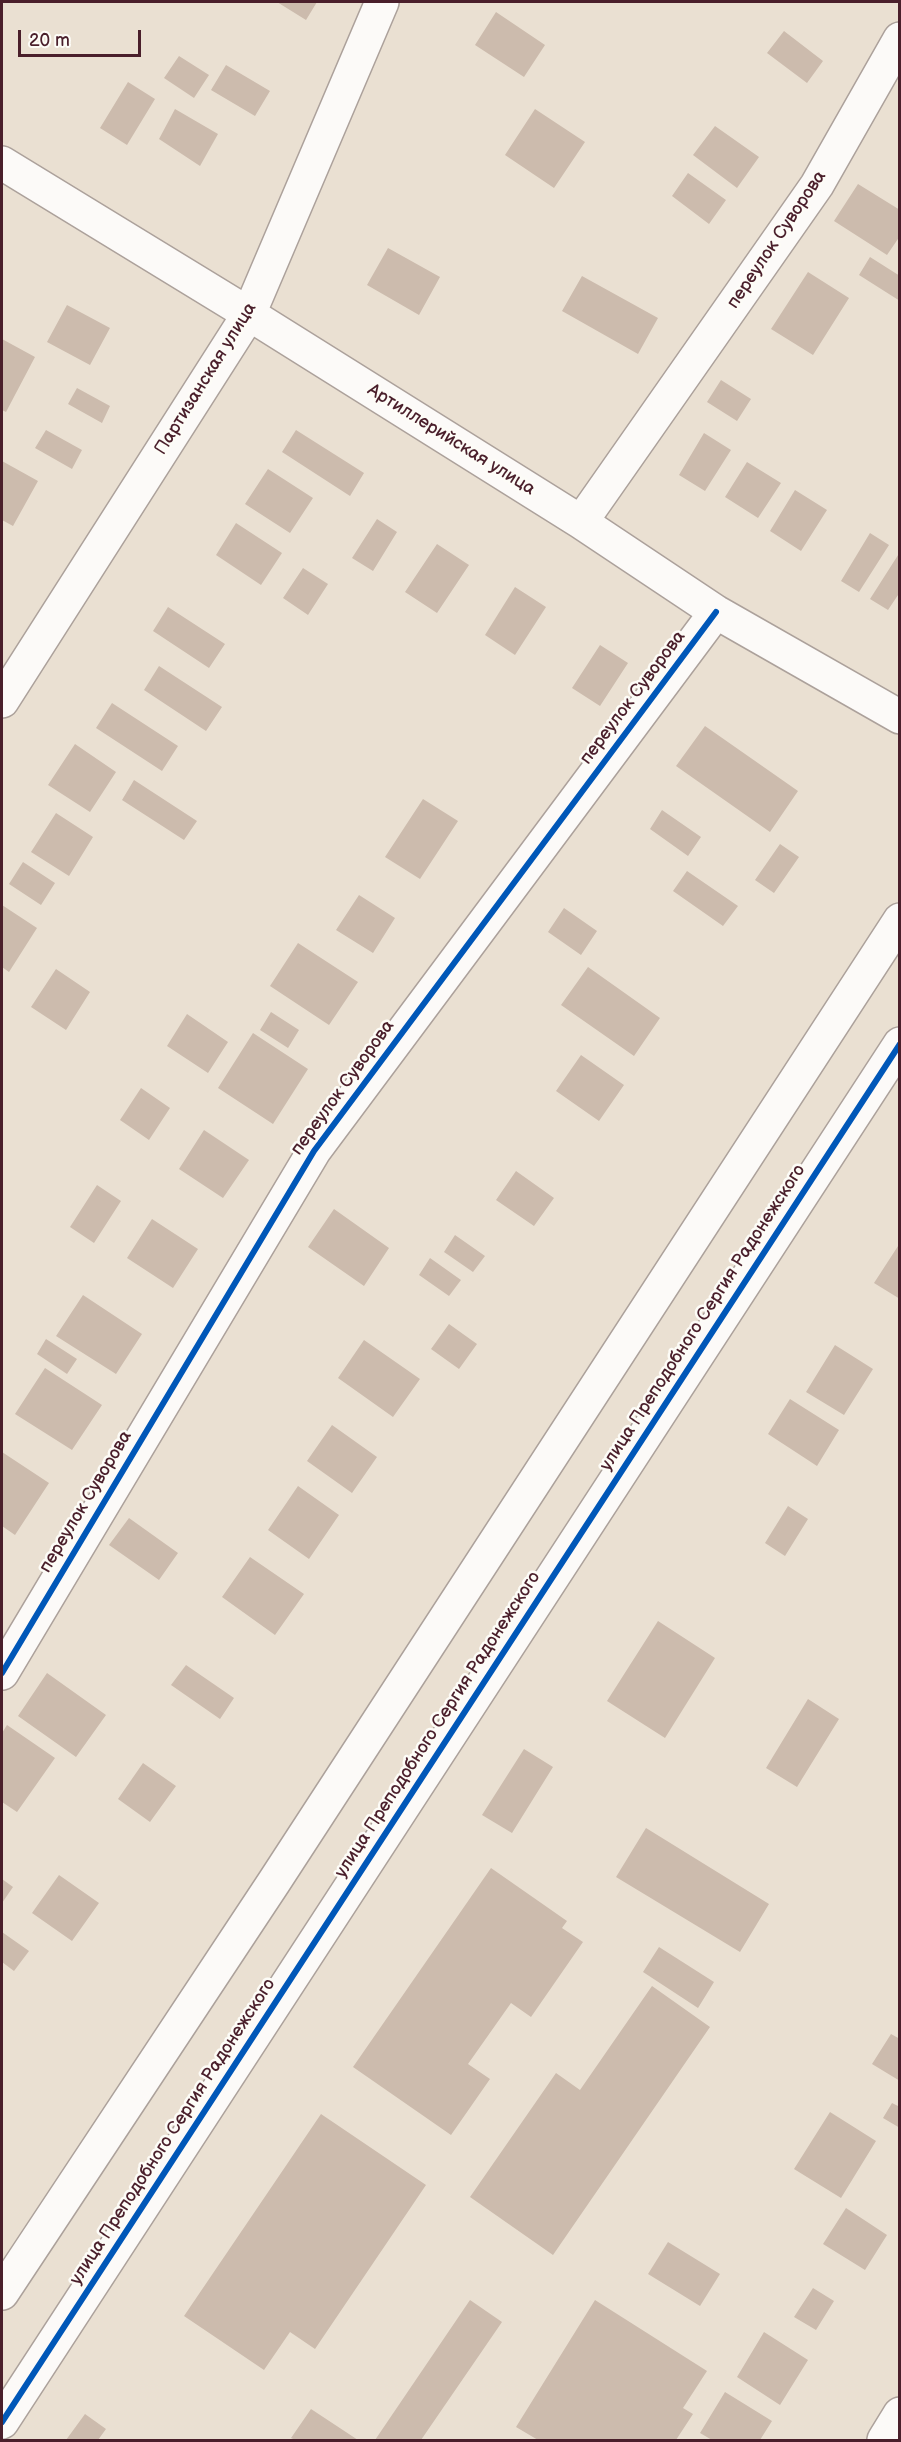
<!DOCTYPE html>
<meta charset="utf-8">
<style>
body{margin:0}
#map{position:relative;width:901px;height:2442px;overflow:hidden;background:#eae0d2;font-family:"Balsamiq Sans",sans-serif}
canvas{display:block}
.frame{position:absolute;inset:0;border:3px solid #4a1f2b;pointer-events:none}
.scale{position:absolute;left:18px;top:30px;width:123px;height:27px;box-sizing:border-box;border:3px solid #4a1f2b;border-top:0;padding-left:8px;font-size:18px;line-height:21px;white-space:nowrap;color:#4a1f2b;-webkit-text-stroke:4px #fdfcf7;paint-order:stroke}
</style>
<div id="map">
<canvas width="901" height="2442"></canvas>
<div class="frame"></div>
<div class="scale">20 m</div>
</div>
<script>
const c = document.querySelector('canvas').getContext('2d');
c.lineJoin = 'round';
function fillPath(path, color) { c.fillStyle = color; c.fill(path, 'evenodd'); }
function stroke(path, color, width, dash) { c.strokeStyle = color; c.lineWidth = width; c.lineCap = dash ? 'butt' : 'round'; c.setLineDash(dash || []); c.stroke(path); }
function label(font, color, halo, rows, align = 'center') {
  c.font = font + ' "Balsamiq Sans",sans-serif'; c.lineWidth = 5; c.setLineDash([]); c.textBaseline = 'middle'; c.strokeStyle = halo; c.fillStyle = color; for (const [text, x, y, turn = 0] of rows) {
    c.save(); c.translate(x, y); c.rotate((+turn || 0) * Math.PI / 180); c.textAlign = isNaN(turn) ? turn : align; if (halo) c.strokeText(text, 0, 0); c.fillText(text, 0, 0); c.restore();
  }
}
const building = new Path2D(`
 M 277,2 L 317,2 L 306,20 Z
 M 496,12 L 545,45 L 524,77 L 475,45 Z
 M 784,31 L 823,61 L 807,83 L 767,53 Z
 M 179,56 L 209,75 L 194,98 L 164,78 Z
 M 226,65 L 270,91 L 255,116 L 211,90 Z
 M 128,82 L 155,99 L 127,145 L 100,128 Z
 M 175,109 L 218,134 L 200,166 L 159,139 Z
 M 535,109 L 585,142 L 554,188 L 505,155 Z
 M 715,126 L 759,157 L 737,188 L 693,155 Z
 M 688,173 L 726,200 L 709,224 L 672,196 Z
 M 858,184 L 900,210 L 900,236 L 887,255 L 834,221 Z
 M 388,248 L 440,277 L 419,315 L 367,285 Z
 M 870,257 L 900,276 L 900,301 L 859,275 Z
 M 808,272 L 849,298 L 813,355 L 771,329 Z
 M 582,276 L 658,318 L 638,354 L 562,311 Z
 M 67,305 L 110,328 L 90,365 L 47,342 Z
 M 2,339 L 35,357 L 6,412 L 2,410 Z
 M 721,380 L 751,399 L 737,421 L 707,402 Z
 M 77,388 L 110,406 L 102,423 L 68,404 Z
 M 46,430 L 82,450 L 72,469 L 35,448 Z
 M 296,430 L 364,473 L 350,496 L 282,452 Z
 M 704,433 L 731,450 L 705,491 L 679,475 Z
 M 2,461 L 38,481 L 13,526 L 2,520 Z
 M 747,462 L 781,483 L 758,518 L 725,497 Z
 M 268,469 L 313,498 L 290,533 L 245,504 Z
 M 795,490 L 827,510 L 801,551 L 770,531 Z
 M 377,519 L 397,532 L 373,571 L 352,558 Z
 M 236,523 L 282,553 L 261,585 L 216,555 Z
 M 870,533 L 889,545 L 859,592 L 841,581 Z
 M 437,544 L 469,565 L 437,613 L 405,592 Z
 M 900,552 L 900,592 L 888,610 L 870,599 Z
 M 303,568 L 328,584 L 308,615 L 283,598 Z
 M 515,587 L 546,607 L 515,655 L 485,635 Z
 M 168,607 L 225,644 L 209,668 L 153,631 Z
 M 600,645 L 628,663 L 600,706 L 572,688 Z
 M 159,666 L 222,707 L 206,731 L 144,690 Z
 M 112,703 L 178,746 L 162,771 L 96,728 Z
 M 705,726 L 798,791 L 770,832 L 676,766 Z
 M 75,744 L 116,772 L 90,812 L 48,785 Z
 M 134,780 L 197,821 L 184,840 L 122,800 Z
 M 423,799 L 458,821 L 420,879 L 385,857 Z
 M 662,810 L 701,837 L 688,856 L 650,829 Z
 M 56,813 L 93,837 L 69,876 L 31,852 Z
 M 780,844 L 799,857 L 774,893 L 755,880 Z
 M 23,862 L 55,883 L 41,905 L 9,884 Z
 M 687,871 L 738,906 L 723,926 L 673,891 Z
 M 359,895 L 395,918 L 373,953 L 336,930 Z
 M 2,905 L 37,928 L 9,972 L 2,967 Z
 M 564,908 L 597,931 L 581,955 L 548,932 Z
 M 298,943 L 358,982 L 329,1025 L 270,986 Z
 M 588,967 L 660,1018 L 634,1056 L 561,1005 Z
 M 56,969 L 90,992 L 66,1030 L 31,1007 Z
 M 271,1012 L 299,1030 L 288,1048 L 260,1030 Z
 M 187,1014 L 228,1042 L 208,1073 L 167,1046 Z
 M 253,1033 L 308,1069 L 273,1124 L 218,1088 Z
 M 581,1055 L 624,1085 L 599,1121 L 556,1091 Z
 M 141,1088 L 170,1108 L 149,1140 L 120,1120 Z
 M 204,1130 L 249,1160 L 223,1198 L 179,1169 Z
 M 516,1171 L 554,1198 L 534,1226 L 496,1200 Z
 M 97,1185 L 121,1201 L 94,1243 L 70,1227 Z
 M 334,1209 L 389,1248 L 364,1286 L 308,1247 Z
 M 152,1219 L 198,1249 L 173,1288 L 127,1258 Z
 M 455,1235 L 485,1256 L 473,1272 L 444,1252 Z
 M 900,1243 L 900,1299 L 874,1283 Z
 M 430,1258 L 461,1280 L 449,1296 L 419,1275 Z
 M 83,1295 L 142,1334 L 116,1374 L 56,1336 Z
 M 449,1324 L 477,1344 L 459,1369 L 431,1349 Z
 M 46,1339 L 77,1359 L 67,1374 L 37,1354 Z
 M 364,1340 L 420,1379 L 393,1417 L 338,1378 Z
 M 835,1345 L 873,1369 L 844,1415 L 806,1392 Z
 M 45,1368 L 102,1405 L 72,1450 L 15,1414 Z
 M 790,1399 L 839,1430 L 817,1466 L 768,1434 Z
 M 332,1425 L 377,1457 L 352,1493 L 307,1461 Z
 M 2,1452 L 49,1483 L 15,1535 L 2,1526 Z
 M 298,1486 L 339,1515 L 309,1559 L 268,1530 Z
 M 788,1506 L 808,1519 L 785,1556 L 765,1543 Z
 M 129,1518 L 178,1553 L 159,1580 L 109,1545 Z
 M 250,1557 L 304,1594 L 275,1635 L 222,1597 Z
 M 658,1621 L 715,1658 L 665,1738 L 607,1701 Z
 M 186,1665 L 234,1698 L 220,1719 L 171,1685 Z
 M 47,1673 L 106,1715 L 76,1757 L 18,1716 Z
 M 808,1699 L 839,1719 L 797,1787 L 766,1768 Z
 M 7,1725 L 55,1758 L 17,1812 L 2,1802 L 2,1733 Z
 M 524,1749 L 553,1767 L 512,1833 L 482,1815 Z
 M 143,1763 L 176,1786 L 150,1822 L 118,1799 Z
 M 646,1828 L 769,1904 L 740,1952 L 616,1877 Z
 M 491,1868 L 567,1921 L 562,1928 L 583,1942 L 531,2017 L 511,2003 L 468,2064 L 490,2079 L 451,2135 L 353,2067 Z
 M 59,1875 L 99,1903 L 72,1941 L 32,1913 Z
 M 2,1879 L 13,1887 L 2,1903 Z
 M 2,1932 L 29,1951 L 14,1971 L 2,1962 Z
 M 659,1947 L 714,1982 L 698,2008 L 643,1972 Z
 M 652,1986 L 710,2027 L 553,2255 L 470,2197 L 556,2073 L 580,2090 Z
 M 891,2034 L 900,2039 L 900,2081 L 872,2064 Z
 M 892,2103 L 900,2107 L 900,2128 L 883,2118 Z
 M 830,2112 L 876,2141 L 841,2198 L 794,2169 Z
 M 321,2114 L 426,2185 L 315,2349 L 290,2332 L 264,2370 L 184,2316 Z
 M 846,2208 L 887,2235 L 865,2270 L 823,2244 Z
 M 668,2242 L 720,2274 L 700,2306 L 648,2274 Z
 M 813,2288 L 834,2301 L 816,2330 L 794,2317 Z
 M 470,2300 L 502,2322 L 421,2440 L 375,2440 Z
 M 595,2300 L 707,2371 L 683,2408 L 693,2414 L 676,2440 L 538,2440 L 516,2427 Z
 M 764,2332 L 808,2360 L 780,2405 L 737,2377 Z
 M 725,2392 L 772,2421 L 760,2440 L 712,2440 L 700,2433 Z
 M 311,2409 L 358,2440 L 295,2440 L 291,2438 Z
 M 85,2414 L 106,2429 L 98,2440 L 66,2440 Z`);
const minor = new Path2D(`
 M 2,163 L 249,314 L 581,522 L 716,612 L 900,717
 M 581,522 L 817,185 L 900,39
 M 2,701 L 249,314 L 382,2
 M 2,1673 L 314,1151 L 716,612
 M 2,2293 L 274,1882 L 900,920
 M 2,2422 L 900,1044
 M 884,2440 L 900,2414`);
const cycleway = new Path2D(`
 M 2,1673 L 314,1151 L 716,612
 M 2,2422 L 900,1044`);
const streetNames = [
 ["переулок Суворова",777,240,-56],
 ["Партизанская улица",206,379,-58],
 ["Артиллерийская улица",451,440,32],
 ["переулок Суворова",633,698,-53],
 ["переулок Суворова",343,1088,-54],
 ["улица Преподобного Сергия Радонежского",703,1318,-57],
 ["переулок Суворова",86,1502,-59],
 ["улица Преподобного Сергия Радонежского",438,1725,-57],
 ["улица Преподобного Сергия Радонежского",173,2132,-57]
];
fillPath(building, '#ccbbad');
stroke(minor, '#aca19b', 36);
stroke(minor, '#fcfaf8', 33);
stroke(cycleway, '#0057b8', 6);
label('18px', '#4a1f2b', '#fdfcf7', streetNames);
</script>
